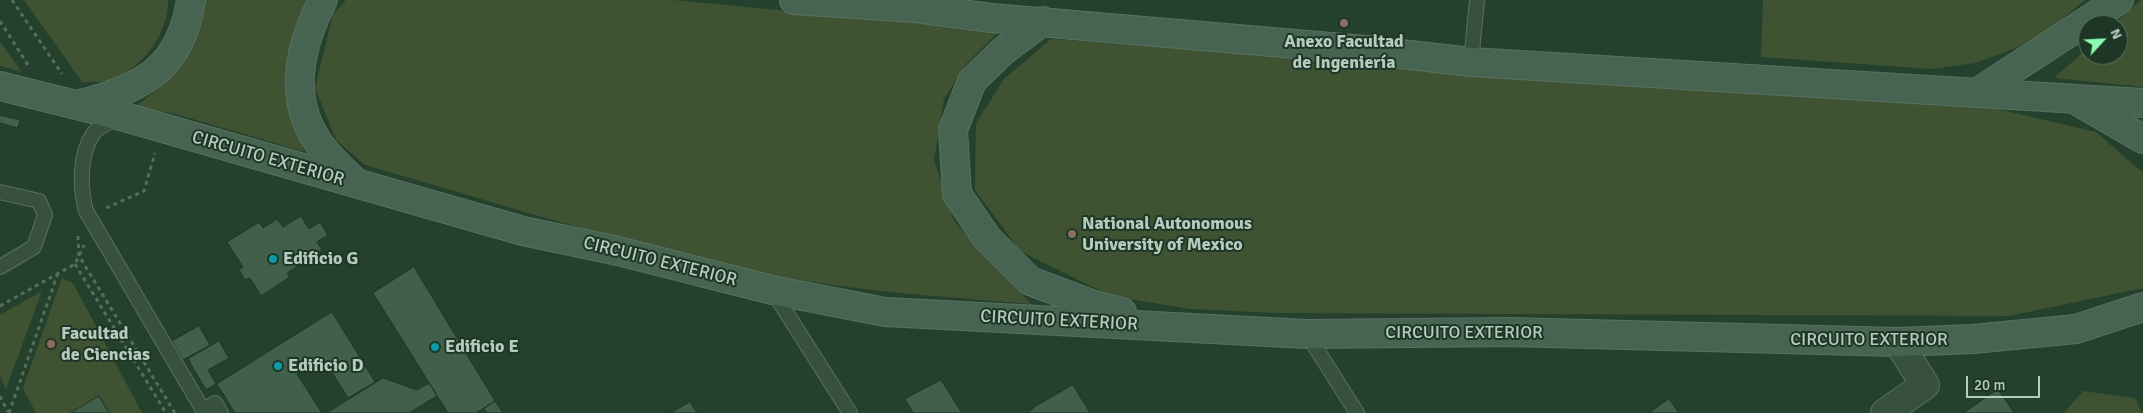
<!DOCTYPE html>
<meta charset="utf-8">
<style>
body{margin:0}
#map{position:relative;width:2143px;height:413px;overflow:hidden;background:#24412d;font-family:Signika,sans-serif}
canvas{display:block}
.north{position:absolute;left:2078px;top:15px;width:50px;height:50px;box-sizing:border-box;background:#1d3625;border:1px solid #5a7262;border-radius:50%;rotate:65deg;font-size:14px;font-weight:700;line-height:20px;text-align:center;color:#b5cbbd}
.north::after{content:'';display:block;margin:auto;width:18px;height:22px;background:#89fcb2;clip-path:polygon(50% 0,100% 100%,50% 72%,0 100%)}
.scale{position:absolute;left:1966px;top:376px;width:74px;height:22px;box-sizing:border-box;border:2px solid #b5cbbd;border-top:0;padding-left:6px;font-size:15px;line-height:18px;white-space:nowrap;color:#b5cbbd;-webkit-text-stroke:4px #1d3625;paint-order:stroke}
</style>
<div id="map">
<canvas width="2143" height="413"></canvas>
<div class="north">N</div>
<div class="scale">20 m</div>
</div>
<script>
const c = document.querySelector('canvas').getContext('2d');
c.lineJoin = 'round';
function fillPath(path, color) { c.fillStyle = color; c.fill(path, 'evenodd'); }
function stroke(path, color, width, dash) { c.strokeStyle = color; c.lineWidth = width; c.lineCap = dash ? 'butt' : 'round'; c.setLineDash(dash || []); c.stroke(path); }
function label(font, color, halo, rows, align = 'center') {
  c.font = font + ' Signika,sans-serif'; c.lineWidth = 4; c.setLineDash([]); c.textBaseline = 'middle'; c.strokeStyle = halo; c.fillStyle = color; for (const [text, x, y, turn = 0] of rows) {
    c.save(); c.translate(x, y); c.rotate((+turn || 0) * Math.PI / 180); c.textAlign = isNaN(turn) ? turn : align; if (halo) c.strokeText(text, 0, 0); c.fillText(text, 0, 0); c.restore();
  }
}
const green = new Path2D(`
 M 24,0 L 168,0 C 169,32 143,68 113,79 C 103,82 92,82 82,82 Z
 M 202,0 L 306,0 L 285,83 L 288,108 L 305,152 L 179,115 L 136,106 C 174,79 201,48 202,0 Z
 M 346,0 L 673,0 L 999,31 L 965,65 L 944,99 L 934,160 L 954,221 L 1031,304 C 934,296 835,290 739,268 C 613,240 489,201 365,165 L 336,140 L 315,88 L 333,14 Z
 M 1763,0 L 2085,0 L 2050,29 L 2018,47 L 1976,63 L 1931,69 L 1761,57 Z
 M 2141,0 L 2143,0 L 2143,87 L 2054,78 L 2088,48 L 2088,55 L 2118,55 L 2118,25 L 2113,25 Z
 M 1051,39 L 1985,106 L 2096,132 L 2143,173 L 2143,288 L 2009,316 L 1277,313 L 1190,309 L 1111,296 L 1020,251 L 975,190 L 976,123 L 1004,79 Z
 M 0,42 L 22,72 L 0,66 Z
 M 62,278 L 73,283 L 142,413 L 109,413 L 99,396 L 71,413 L 36,413 L 23,388 Z
 M 42,291 L 6,389 L 0,377 L 0,315 Z
 M 2083,391 L 2135,398 L 2142,413 L 2064,413 Z`);
const building = new Path2D(`
 M 0,115 L 20,120 L 18,128 L 0,123 Z
 M 301,216 L 309,229 L 320,222 L 328,235 L 317,242 L 322,250 L 287,273 L 290,277 L 261,296 L 250,278 L 245,280 L 239,270 L 243,267 L 227,242 L 259,222 L 263,228 L 277,219 L 283,227 Z
 M 414,267 L 495,401 L 476,413 L 448,413 L 373,293 Z
 M 332,312 L 375,382 L 348,398 L 323,358 L 297,374 L 322,413 L 235,413 L 217,384 Z
 M 199,326 L 210,345 L 183,360 L 172,341 Z
 M 219,341 L 229,358 L 208,370 L 216,384 L 206,390 L 188,359 Z
 M 383,378 L 417,390 L 429,383 L 437,396 L 409,413 L 327,413 Z
 M 941,380 L 962,413 L 913,413 L 905,399 Z
 M 1073,385 L 1090,413 L 1027,413 L 1036,406 Z
 M 1998,389 L 2014,413 L 1964,413 Z
 M 99,396 L 109,413 L 71,413 Z
 M 1669,399 L 1679,413 L 1649,413 Z
 M 495,401 L 503,413 L 487,413 L 484,409 Z
 M 690,402 L 697,413 L 671,413 Z`);
const path = new Path2D(`
 M 12,0 L 62,74
 M 0,21 L 28,65
 M 106,208 L 144,191 L 155,153
 M 78,236 L 79,256 L 175,413
 M 75,264 L 166,413
 M 0,306 L 75,264 L 84,245
 M 0,396 L 8,412
 M 9,413 L 58,273`);
const lane = new Path2D(`
 M 1471,62 L 1477,0
 M 119,117 C 112,121 97,127 93,134 C 79,155 80,188 86,211 L 203,410 L 215,403 L 221,413
 M 0,192 L 39,201 L 45,215 L 34,247 L 0,267
 M 772,290 L 850,413
 M 1307,334 L 1357,413`);
const street = new Path2D(`
 M 1885,413 L 1925,385 L 1898,342`);
const secondary = new Path2D(`
 M 323,0 C 299,47 287,99 320,145 C 330,159 345,172 357,184
 M 794,0 L 915,8 L 992,18 L 1366,50 L 1471,62 L 2143,103
 M 1043,21 L 1003,51 L 972,81 L 953,130 L 957,194 L 987,238 L 1030,281 L 1094,305 L 1122,312
 M 0,86 L 121,116 L 523,231 L 618,251 L 772,290 L 885,312 L 1307,334 L 1509,332 L 1898,342 L 1973,339 L 2076,329 L 2143,307
 M 1978,92 L 2119,0
 M 2079,102 L 2143,139
 M 81,104 C 143,88 181,68 191,0`);
const markers = [
 [1344,23,5,"#8d6e63"],
 [1072,234,5,"#8d6e63"],
 [273,259,5,"#0f9aa8"],
 [51,344,5,"#8d6e63"],
 [435,347,5,"#0f9aa8"],
 [278,366,5,"#0f9aa8"]
];
const poiNames = [
 ["Anexo Facultad",1344,42,"center"],
 ["de Ingeniería",1344,63,"center"],
 ["National Autonomous",1082,224],
 ["University of Mexico",1082,245],
 ["Edificio G",283,259],
 ["Facultad",61,334],
 ["de Ciencias",61,355],
 ["Edificio E",445,347],
 ["Edificio D",288,366]
];
const streetNames = [
 ["CIRCUITO EXTERIOR",268,159,16],
 ["CIRCUITO EXTERIOR",660,262,14],
 ["CIRCUITO EXTERIOR",1059,321,3],
 ["CIRCUITO EXTERIOR",1464,333],
 ["CIRCUITO EXTERIOR",1869,340]
];
fillPath(green, '#3f5232');
fillPath(building, '#40604b');
stroke(building, '#1f3827', 1);
stroke(lane, '#597161', 16);
stroke(street, '#597161', 30);
stroke(secondary, '#597161', 30);
stroke(path, '#586e56', 3, [4, 4]);
stroke(lane, '#385040', 14);
stroke(street, '#385040', 28);
stroke(secondary, '#466451', 28);
for (const [x, y, r, color] of markers) { const dot = new Path2D(); dot.arc(x, y, r, 0, 2 * Math.PI); c.fillStyle = color; c.fill(dot); stroke(dot, '#1d3625', 2); }
label('bold 18px', '#b5cbbd', '#1d3625', poiNames, 'left');
label('18px', '#b5cbbd', '#1d3625', streetNames);
</script>
